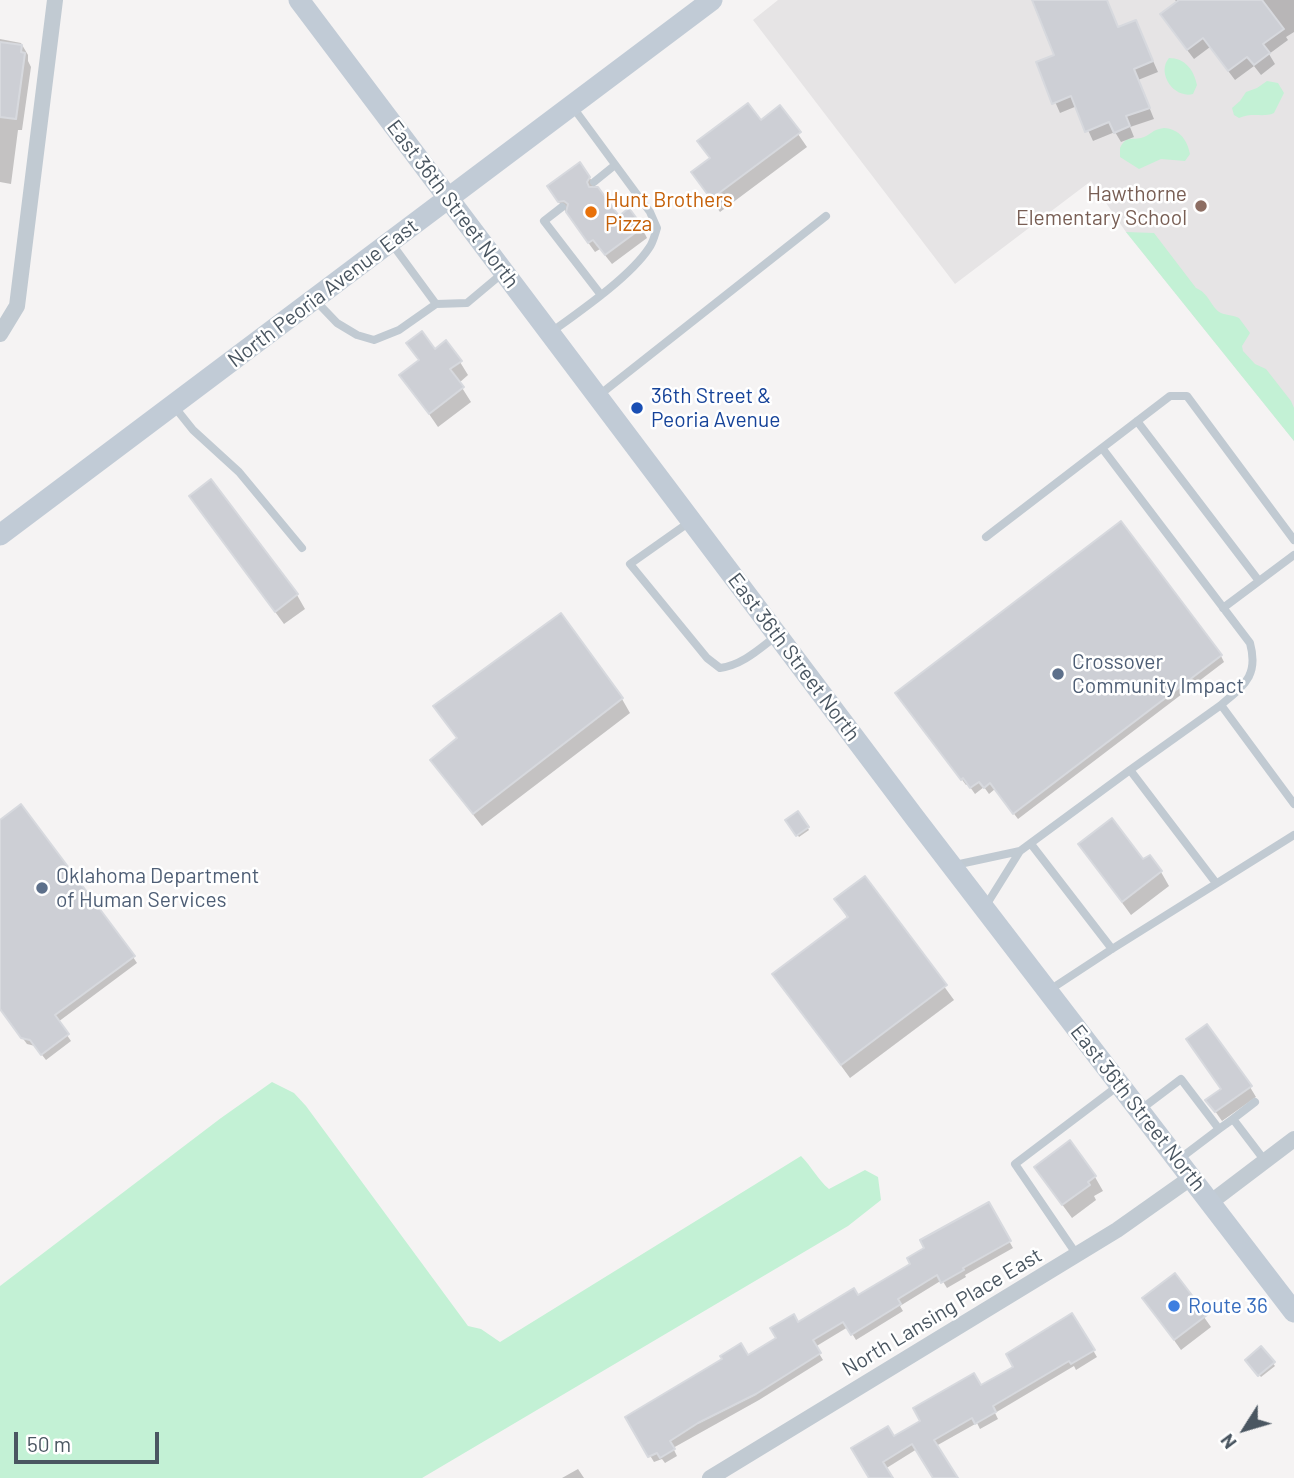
<!DOCTYPE html>
<style>
body{margin:0}
#map{position:relative;width:1294px;height:1478px;overflow:hidden;background:#f5f3f3;font-family:Barlow,sans-serif}
canvas{display:block}
.north{position:absolute;left:1210px;top:1394px;width:70px;height:70px;-webkit-text-stroke:5px #fff;paint-order:stroke;rotate:233deg;font-size:19px;font-weight:700;line-height:28px;text-align:center;color:#4a5661}
.north::after{content:'';display:block;margin:auto;width:24px;height:32px;background:#4a5661;clip-path:polygon(50% 0,100% 100%,50% 72%,0 100%)}
.scale{position:absolute;left:14px;top:1432px;width:145px;height:32px;box-sizing:border-box;border:4px solid #4a5661;border-top:0;padding-left:9px;font-size:21px;line-height:24px;white-space:nowrap;color:#4a5661;-webkit-text-stroke:5px #fff;paint-order:stroke}
</style>
<div id="map">
<canvas width="1294" height="1478"></canvas>
<div class="north">N</div>
<div class="scale">50 m</div>
</div>
<script>
const c = document.querySelector('canvas').getContext('2d');
c.lineJoin = 'round';
function fillPath(path, color) { c.fillStyle = color; c.fill(path, 'evenodd'); }
function stroke(path, color, width, dash) { c.strokeStyle = color; c.lineWidth = width; c.lineCap = dash ? 'butt' : 'round'; c.setLineDash(dash || []); c.stroke(path); }
function label(font, color, halo, rows, align = 'center') {
  c.font = font + ' Barlow,sans-serif'; c.lineWidth = 5; c.setLineDash([]); c.textBaseline = 'middle'; c.strokeStyle = halo; c.fillStyle = color; for (const [text, x, y, turn = 0] of rows) {
    c.save(); c.translate(x, y); c.rotate((+turn || 0) * Math.PI / 180); c.textAlign = isNaN(turn) ? turn : align; if (halo) c.strokeText(text, 0, 0); c.fillText(text, 0, 0); c.restore();
  }
}
const education = new Path2D(`
 M 778,0 L 1294,0 L 1294,441 L 1126,232 L 1091,181 L 955,284 L 753,20 Z`);
const green = new Path2D(`
 M 1169,58 C 1185,58 1194,70 1197,85 L 1193,94 C 1174,99 1156,73 1169,58 Z
 M 1267,81 L 1278,83 L 1284,93 L 1274,113 C 1263,118 1253,112 1239,118 L 1234,115 L 1232,108 L 1240,101 L 1246,92 L 1257,88 Z
 M 1164,128 C 1179,129 1187,139 1190,154 L 1185,161 L 1161,159 L 1139,169 L 1120,157 L 1120,148 C 1126,136 1130,140 1141,138 C 1150,136 1152,129 1164,128 Z
 M 1126,232 L 1154,233 L 1196,288 C 1210,294 1211,308 1221,313 C 1226,315 1233,315 1239,318 L 1250,333 L 1242,346 L 1243,351 L 1255,364 L 1266,369 L 1291,401 L 1294,408 L 1294,441 Z
 M 272,1082 L 294,1093 L 306,1106 L 468,1326 L 481,1329 L 500,1342 L 801,1156 C 812,1167 818,1180 829,1189 L 865,1170 L 878,1177 L 881,1200 L 848,1226 L 422,1478 L 0,1478 L 0,1286 L 221,1118 Z`);
const shadow = new Path2D(`
 M 1034,0 L 1106,0 L 1119,29 L 1136,23 L 1158,72 L 1138,80 L 1154,119 L 1130,127 L 1134,137 L 1121,142 L 1115,132 L 1093,141 L 1077,106 L 1060,113 L 1038,63 L 1056,56 Z
 M 1175,0 L 1294,0 L 1294,32 L 1286,37 L 1288,40 L 1269,54 L 1275,64 L 1261,75 L 1254,66 L 1235,80 L 1210,47 L 1194,59 L 1168,25 L 1178,3 Z
 M 0,39 L 21,43 L 28,55 L 28,61 L 31,67 L 22,130 L 18,130 L 11,184 L 0,182 Z
 M 780,108 L 807,147 L 720,212 L 693,173 L 711,160 L 700,141 L 761,123 Z
 M 589,177 L 619,218 L 642,228 L 647,238 L 612,264 L 600,249 L 595,252 L 555,197 Z
 M 409,344 L 460,362 L 468,375 L 459,383 L 471,402 L 438,427 L 402,375 L 420,362 Z
 M 210,482 L 297,595 L 305,609 L 284,624 L 191,497 Z
 M 1221,656 L 1224,662 L 1018,819 L 995,789 L 989,794 L 984,787 L 975,794 L 968,784 L 966,785 L 901,699 Z
 M 622,699 L 630,713 L 482,826 L 441,774 L 433,760 L 458,740 L 435,706 Z
 M 798,813 L 809,830 L 799,837 L 788,821 Z
 M 0,822 L 133,957 L 137,963 L 58,1022 L 71,1041 L 46,1060 L 35,1046 L 27,1044 L 0,1008 Z
 M 1080,845 L 1143,861 L 1161,872 L 1169,886 L 1131,915 Z
 M 865,878 L 954,1000 L 850,1078 L 774,974 L 848,919 L 836,900 Z
 M 1250,1087 L 1256,1097 L 1222,1121 L 1208,1101 Z
 M 1095,1177 L 1103,1191 L 1094,1196 L 1096,1200 L 1072,1218 L 1045,1181 Z
 M 988,1204 L 1013,1248 L 965,1275 L 966,1277 L 947,1288 L 942,1280 L 900,1306 L 903,1311 L 856,1340 L 848,1327 L 815,1347 L 823,1360 L 759,1400 L 673,1448 L 677,1456 L 665,1463 L 662,1459 L 654,1462 L 627,1418 L 748,1358 L 798,1324 L 857,1297 L 913,1265 Z
 M 1174,1275 L 1211,1327 L 1181,1350 L 1144,1298 Z
 M 1072,1315 L 1097,1357 L 1076,1370 L 1074,1366 L 995,1413 L 998,1419 L 980,1429 L 977,1423 L 936,1446 L 956,1478 L 935,1478 L 917,1449 L 885,1469 L 891,1478 L 871,1478 L 894,1438 L 1015,1368 Z
 M 1261,1348 L 1275,1366 L 1261,1377 L 1249,1363 Z
 M 578,1469 L 584,1478 L 562,1478 Z`);
const building = new Path2D(`
 M 1032,0 L 1107,0 L 1118,27 L 1136,20 L 1153,61 L 1134,69 L 1150,108 L 1126,116 L 1130,126 L 1114,133 L 1109,122 L 1085,132 L 1071,96 L 1052,104 L 1036,62 L 1054,55 Z
 M 1179,0 L 1262,0 L 1284,29 L 1263,44 L 1270,53 L 1254,65 L 1247,57 L 1228,71 L 1203,38 L 1187,50 L 1160,14 Z
 M 0,42 L 22,45 L 21,52 L 25,53 L 16,119 L 0,117 Z
 M 748,103 L 761,120 L 780,105 L 801,132 L 711,199 L 691,172 L 710,158 L 697,141 Z
 M 580,162 L 590,177 L 587,182 L 589,187 L 598,187 L 619,216 L 629,208 L 643,227 L 605,255 L 593,240 L 588,243 L 566,212 L 568,204 L 564,201 L 558,202 L 547,186 Z
 M 422,331 L 435,349 L 446,340 L 462,361 L 450,369 L 464,387 L 429,414 L 399,375 L 419,360 L 406,343 Z
 M 211,479 L 298,594 L 275,612 L 189,496 Z
 M 1121,521 L 1222,655 L 1013,814 L 990,783 L 984,788 L 979,782 L 970,788 L 963,778 L 961,780 L 895,693 Z
 M 561,613 L 623,698 L 473,814 L 430,760 L 457,738 L 433,706 Z
 M 21,804 L 135,956 L 55,1015 L 69,1034 L 41,1055 L 30,1040 L 21,1038 L 0,1009 L 0,820 Z
 M 798,811 L 809,827 L 796,836 L 785,820 Z
 M 1112,818 L 1143,859 L 1150,855 L 1162,871 L 1122,902 L 1078,844 Z
 M 865,876 L 947,985 L 841,1065 L 772,974 L 848,917 L 834,899 Z
 M 1207,1024 L 1252,1086 L 1215,1112 L 1205,1100 L 1221,1089 L 1186,1039 Z
 M 1070,1140 L 1096,1176 L 1088,1182 L 1090,1185 L 1062,1205 L 1034,1167 Z
 M 989,1202 L 1011,1241 L 963,1268 L 964,1270 L 941,1283 L 937,1275 L 898,1299 L 901,1304 L 851,1335 L 843,1322 L 813,1340 L 821,1353 L 756,1394 L 698,1423 L 670,1441 L 675,1449 L 660,1458 L 657,1453 L 648,1457 L 625,1417 L 722,1359 L 720,1356 L 741,1343 L 748,1355 L 776,1338 L 770,1328 L 794,1314 L 798,1322 L 854,1288 L 858,1295 L 910,1264 L 907,1258 L 924,1248 L 920,1240 Z
 M 1175,1273 L 1207,1315 L 1174,1340 L 1142,1298 Z
 M 1072,1313 L 1095,1350 L 1071,1364 L 1069,1361 L 993,1406 L 996,1412 L 975,1424 L 972,1418 L 934,1440 L 958,1478 L 933,1478 L 912,1444 L 883,1462 L 893,1478 L 869,1478 L 851,1448 L 888,1426 L 894,1436 L 920,1421 L 913,1408 L 974,1373 L 981,1385 L 1013,1367 L 1006,1354 Z
 M 1261,1346 L 1275,1362 L 1258,1376 L 1245,1360 Z`);
const lane = new Path2D(`
 M 594,182 L 615,165
 M 562,207 L 544,221 L 601,295
 M 392,244 L 436,304
 M 315,300 L 337,323 L 357,335 L 374,340 L 399,330 L 436,304 L 467,303 L 504,272
 M 550,333 C 579,312 630,277 649,248 C 653,243 655,234 657,228 L 650,212 L 572,106
 M 598,396 L 826,216
 M 173,405 L 193,430 L 239,472 L 302,548
 M 1137,421 L 1259,581
 M 1102,448 L 1170,396 L 1187,396 L 1294,540
 M 691,521 L 630,564 L 707,658 L 720,668 C 742,665 758,650 775,637
 M 986,537 L 1102,448 L 1250,643 C 1259,676 1244,685 1221,705 L 1294,804
 M 1223,608 L 1294,555
 M 1031,844 L 1112,949
 M 955,865 L 1020,851 L 1130,770
 M 1216,883 L 1130,770 L 1221,705
 M 985,907 L 1020,851
 M 1048,991 L 1112,949 L 1294,835
 M 1140,1110 L 1181,1079 L 1219,1129 L 1178,1160
 M 1233,1119 L 1255,1102
 M 1219,1129 L 1233,1119 L 1265,1161
 M 1077,1255 L 1015,1164 L 1118,1086`);
const street = new Path2D(`
 M 0,334 L 17,306 L 55,0
 M 1211,1202 L 1294,1139
 M 710,1478 L 1117,1230 L 1192,1177`);
const secondary = new Path2D(`
 M 299,0 L 915,818 L 1294,1312
 M 0,535 L 712,0`);
const markers = [
 [1201,206,7,"#8d6e63"],
 [591,212,7,"#e8710a"],
 [637,408,7,"#1a4fb4"],
 [1058,674,7,"#5c6f8a"],
 [42,888,7,"#5c6f8a"],
 [1174,1306,7,"#3f7fe0"]
];
const educationNames = [
 ["Hawthorne",1187,194],
 ["Elementary School",1187,218]
];
const foodNames = [
 ["Hunt Brothers",605,200],
 ["Pizza",605,224]
];
const streetNames = [
 ["East 36th Street North",453,204,53],
 ["North Peoria Avenue East",323,293,-37],
 ["East 36th Street North",794,657,53],
 ["East 36th Street North",1138,1108,52],
 ["North Lansing Place East",942,1312,-31]
];
const transitNames = [
 ["36th Street &",651,396],
 ["Peoria Avenue",651,420]
];
const serviceNames = [
 ["Crossover",1072,662],
 ["Community Impact",1072,686],
 ["Oklahoma Department",56,876],
 ["of Human Services",56,900]
];
const shopNames = [
 ["Route 36",1188,1306]
];
fillPath(education, '#e6e4e5');
fillPath(green, '#c3f1d5');
fillPath(shadow, '#0003');
fillPath(building, '#cdcfd5');
stroke(building, '#d7d9de', 2);
stroke(lane, '#c1cad2', 8);
stroke(street, '#c1cad2', 16);
stroke(secondary, '#c1cbd6', 21);
for (const [x, y, r, color] of markers) { const dot = new Path2D(); dot.arc(x, y, r, 0, 2 * Math.PI); c.fillStyle = color; c.fill(dot); stroke(dot, '#fff', 2.5); }
label('21px', '#785e54', '#fff', educationNames, 'right');
label('21px', '#c56008', '#fff', foodNames, 'left');
label('21px', '#4a5661', '#fff', streetNames);
label('21px', '#164399', '#fff', transitNames, 'left');
label('21px', '#4e5e75', '#fff', serviceNames, 'left');
label('21px', '#366cbe', '#fff', shopNames, 'left');
</script>
